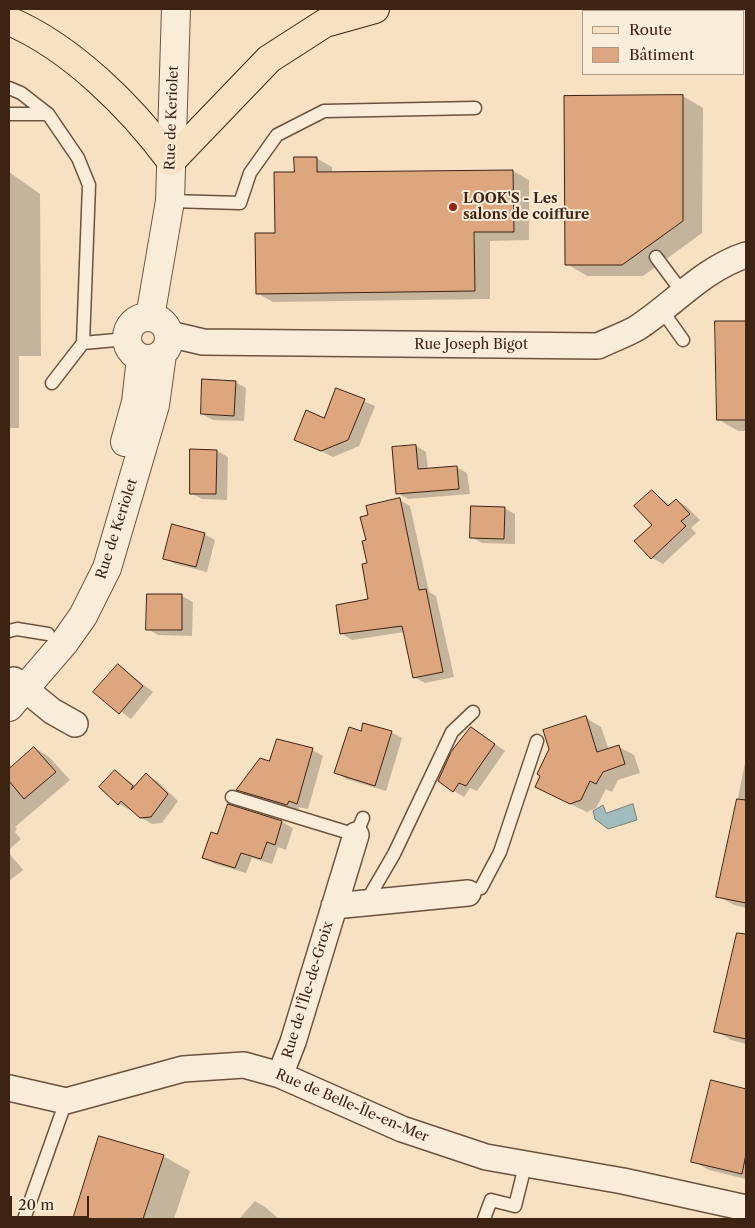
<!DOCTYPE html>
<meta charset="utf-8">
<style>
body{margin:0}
#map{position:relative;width:755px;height:1228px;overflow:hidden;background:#f6e2c3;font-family:"Libre Caslon Text",serif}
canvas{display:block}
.frame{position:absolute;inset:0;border:10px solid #3d2312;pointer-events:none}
.legend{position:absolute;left:582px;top:10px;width:162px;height:65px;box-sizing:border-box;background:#f9ecd8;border:1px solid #ae9c89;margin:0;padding:6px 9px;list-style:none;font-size:15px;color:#3d2312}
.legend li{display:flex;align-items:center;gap:10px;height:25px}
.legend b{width:25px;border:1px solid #ae9c89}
.scale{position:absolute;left:10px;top:1196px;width:79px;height:22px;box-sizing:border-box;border:2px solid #3d2312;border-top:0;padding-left:6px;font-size:15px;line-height:18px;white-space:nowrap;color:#3d2312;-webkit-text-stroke:4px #f9ecd8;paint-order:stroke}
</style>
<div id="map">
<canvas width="755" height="1228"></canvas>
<div class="frame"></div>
<ul class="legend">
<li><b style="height:6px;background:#f6e2c3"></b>Route</li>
<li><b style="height:14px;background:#dda67f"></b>Bâtiment</li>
</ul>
<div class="scale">20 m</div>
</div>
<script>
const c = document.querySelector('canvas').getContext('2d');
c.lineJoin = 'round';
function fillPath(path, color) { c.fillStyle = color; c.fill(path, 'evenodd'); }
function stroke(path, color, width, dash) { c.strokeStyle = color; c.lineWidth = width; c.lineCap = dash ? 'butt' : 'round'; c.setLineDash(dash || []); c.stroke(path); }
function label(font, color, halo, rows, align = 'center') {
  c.font = font + ' "Libre Caslon Text",serif'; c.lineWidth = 4; c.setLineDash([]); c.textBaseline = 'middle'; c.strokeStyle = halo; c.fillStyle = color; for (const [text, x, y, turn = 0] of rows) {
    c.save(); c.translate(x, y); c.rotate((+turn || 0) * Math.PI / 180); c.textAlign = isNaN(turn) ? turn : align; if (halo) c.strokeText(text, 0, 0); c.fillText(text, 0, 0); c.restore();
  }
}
const water = new Path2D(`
 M 633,804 L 637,820 L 608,829 L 595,819 L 593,811 L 603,805 L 606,813 Z`);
const shadow = new Path2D(`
 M 683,96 L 703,108 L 702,233 L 643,276 L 587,276 L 567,264 Z
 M 316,158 L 332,167 L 332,173 L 513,171 L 529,180 L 529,240 L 490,241 L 490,299 L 273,302 L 257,293 L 295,173 Z
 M 9,172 L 40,194 L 41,356 L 19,356 L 19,428 L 9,428 Z
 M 717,322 L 746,322 L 746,431 L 738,431 L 718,419 Z
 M 235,382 L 246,388 L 244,421 L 213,420 L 202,414 Z
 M 336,389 L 375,406 L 359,446 L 333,457 L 296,439 L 325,419 Z
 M 416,446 L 426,452 L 428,469 L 456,467 L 467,473 L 470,494 L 408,499 L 397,493 Z
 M 217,451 L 228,457 L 227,500 L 202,499 L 191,493 Z
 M 652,491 L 670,505 L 676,500 L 686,506 L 700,520 L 691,528 L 696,533 L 663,564 L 652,558 Z
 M 400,500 L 410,506 L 429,592 L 436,596 L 454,677 L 425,683 L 414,677 L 405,632 L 352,640 L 341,633 L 369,600 L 367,541 L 370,516 Z
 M 504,508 L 515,514 L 515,544 L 482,543 L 471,537 Z
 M 204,534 L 215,540 L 207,572 L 175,564 L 164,558 Z
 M 148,595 L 182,596 L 193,602 L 192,636 L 158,635 L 148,629 Z
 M 118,665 L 153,692 L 131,719 L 95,692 Z
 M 586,718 L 601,727 L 609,750 L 619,747 L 634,755 L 640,773 L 618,780 L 612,792 L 606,789 L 596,808 L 587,812 L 552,795 Z
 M 362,732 L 391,732 L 402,738 L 386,791 L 346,779 L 336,772 Z
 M 482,735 L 505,751 L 477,791 L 470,788 L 464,797 L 454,791 Z
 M 35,748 L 49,757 L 70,780 L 15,827 L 17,829 L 15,832 L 21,839 L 9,850 L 9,770 Z
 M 312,750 L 323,756 L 308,809 L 299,807 L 298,811 L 248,795 L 238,789 L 270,763 Z
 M 746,758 L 746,908 L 734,905 L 718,896 Z
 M 115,771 L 136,786 L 146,775 L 157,781 L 178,801 L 162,823 L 152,824 L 140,817 L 131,808 L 130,810 L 119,804 L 101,787 Z
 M 229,806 L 282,822 L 293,828 L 286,850 L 278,847 L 272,864 L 252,858 L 246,873 L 215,864 L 204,858 L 218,836 Z
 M 9,853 L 23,870 L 9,881 Z
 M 734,952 L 746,955 L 746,1044 L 731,1040 L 716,1031 Z
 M 712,1082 L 746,1090 L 746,1179 L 709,1170 L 693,1161 Z
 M 100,1137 L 163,1156 L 190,1171 L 174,1219 L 74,1219 Z
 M 255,1201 L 265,1207 L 279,1219 L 239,1219 Z`);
const building = new Path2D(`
 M 683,95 L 683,221 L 622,265 L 565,265 L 564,96 Z
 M 294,157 L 317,157 L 317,172 L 513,170 L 514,232 L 474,232 L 475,291 L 256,294 L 255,233 L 275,233 L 274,172 L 294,172 Z
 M 715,321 L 746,321 L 746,420 L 717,420 Z
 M 202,379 L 236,381 L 234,416 L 201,414 Z
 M 336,388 L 365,399 L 348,440 L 321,451 L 294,440 L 306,410 L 324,418 Z
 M 416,445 L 418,469 L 457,466 L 459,489 L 396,494 L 392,447 Z
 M 190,449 L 217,450 L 216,494 L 190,494 Z
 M 652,490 L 668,506 L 676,499 L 690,514 L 681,521 L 686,526 L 651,559 L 634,541 L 652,525 L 634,506 Z
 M 400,498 L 419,590 L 426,589 L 443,672 L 413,678 L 402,626 L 340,634 L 336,605 L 368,599 L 362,564 L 367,563 L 362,541 L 366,540 L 360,517 L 368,515 L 366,506 Z
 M 471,506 L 505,507 L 504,539 L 470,538 Z
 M 172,524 L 205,533 L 196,567 L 163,559 Z
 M 147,594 L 182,594 L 182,630 L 146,630 Z
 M 118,664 L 143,686 L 119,714 L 93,692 Z
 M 586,716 L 597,752 L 619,745 L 625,764 L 603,772 L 596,784 L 590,781 L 581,800 L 570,804 L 535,787 L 540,776 L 537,774 L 549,749 L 543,730 Z
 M 363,723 L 392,731 L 375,786 L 334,773 L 349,727 L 361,731 Z
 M 471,727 L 495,744 L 466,786 L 459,783 L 453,792 L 438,781 L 451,752 Z
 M 277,739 L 313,748 L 297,804 L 289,801 L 287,805 L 236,790 L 260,758 L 269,761 Z
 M 34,747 L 56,772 L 24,799 L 9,781 L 9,769 Z
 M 115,770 L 133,786 L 131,790 L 146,773 L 168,794 L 151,817 L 140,818 L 121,801 L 118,805 L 99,787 Z
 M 737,799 L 746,800 L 746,903 L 716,897 Z
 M 228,804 L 282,821 L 275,845 L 267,842 L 261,859 L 241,853 L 235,868 L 202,858 L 211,832 L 217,834 Z
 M 737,933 L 746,934 L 746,1039 L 714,1032 Z
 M 711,1080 L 746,1089 L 746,1154 L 742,1174 L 691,1162 Z
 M 99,1136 L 164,1155 L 143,1219 L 73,1219 Z`);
const service = new Path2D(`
 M 9,88 L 21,93 L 48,114 L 78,158 L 89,185 L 83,343
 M 9,114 L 48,114
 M 170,201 L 240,203 L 250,173 L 277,135 L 324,111 L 475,108
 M 656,257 L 682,292
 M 661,309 L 683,340
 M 52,383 L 83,343 L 127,339
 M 9,631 L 17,629 L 48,634
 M 232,797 L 356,835 L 363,818
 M 468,893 L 481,888 L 500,852 L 537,741
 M 366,902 L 394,854 L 452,732 L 473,712
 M 24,1219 L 66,1101
 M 484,1219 L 491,1200 L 515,1206 L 525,1166`);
const minor = new Path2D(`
 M 169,334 L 203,342 L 598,346 C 610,340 625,335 637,328 C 674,304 703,269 746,255
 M 14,680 L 52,711 L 75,724
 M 334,906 L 468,893
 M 280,1075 L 293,1042 L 356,835
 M 9,1088 L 66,1101 L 183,1069 L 244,1065 L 280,1075 L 402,1129 L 486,1157 L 623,1181 L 746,1208`);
const tertiary = new Path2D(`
 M127 338a21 21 0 1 1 42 0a21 21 0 1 1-42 0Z
 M 150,317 L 170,201 L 176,9
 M 125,442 L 136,402 L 141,358
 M 9,707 L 64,643 L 83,616 L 107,568 L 155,405 L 162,354`);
const primary = new Path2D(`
 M 9,21 C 71,47 131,107 171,161 L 269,59 L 325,23 L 375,9`);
const markers = [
 [453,207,5,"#8f2418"]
];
const streetNames = [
 ["Rue de Keriolet",172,118,-88],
 ["Rue Joseph Bigot",471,345],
 ["Rue de Keriolet",117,529,-72],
 ["Rue de l'Île-de-Groix",308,990,-73],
 ["Rue de Belle-Île-en-Mer",352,1106,23]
];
const poiNames = [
 ["LOOK'S - Les",463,199],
 ["salons de coiffure",463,215]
];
fillPath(water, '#a1bcbd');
stroke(water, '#797f79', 1);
fillPath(shadow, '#0003');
fillPath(building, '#dda67f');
stroke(building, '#3d2312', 1);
stroke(service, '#6b533e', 15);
stroke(minor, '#6b533e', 28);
stroke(tertiary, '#6b533e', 30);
stroke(primary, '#3d2312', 30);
stroke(service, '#f9ecd8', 12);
stroke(minor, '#f9ecd8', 25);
stroke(tertiary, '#f9ecd8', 28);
stroke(primary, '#f6e2c3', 28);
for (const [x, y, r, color] of markers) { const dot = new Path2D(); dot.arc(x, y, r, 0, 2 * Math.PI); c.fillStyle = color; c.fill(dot); stroke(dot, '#f9ecd8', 2); }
label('14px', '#3d2312', '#f9ecd8', streetNames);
label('bold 14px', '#3d2312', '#f9ecd8', poiNames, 'left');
</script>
